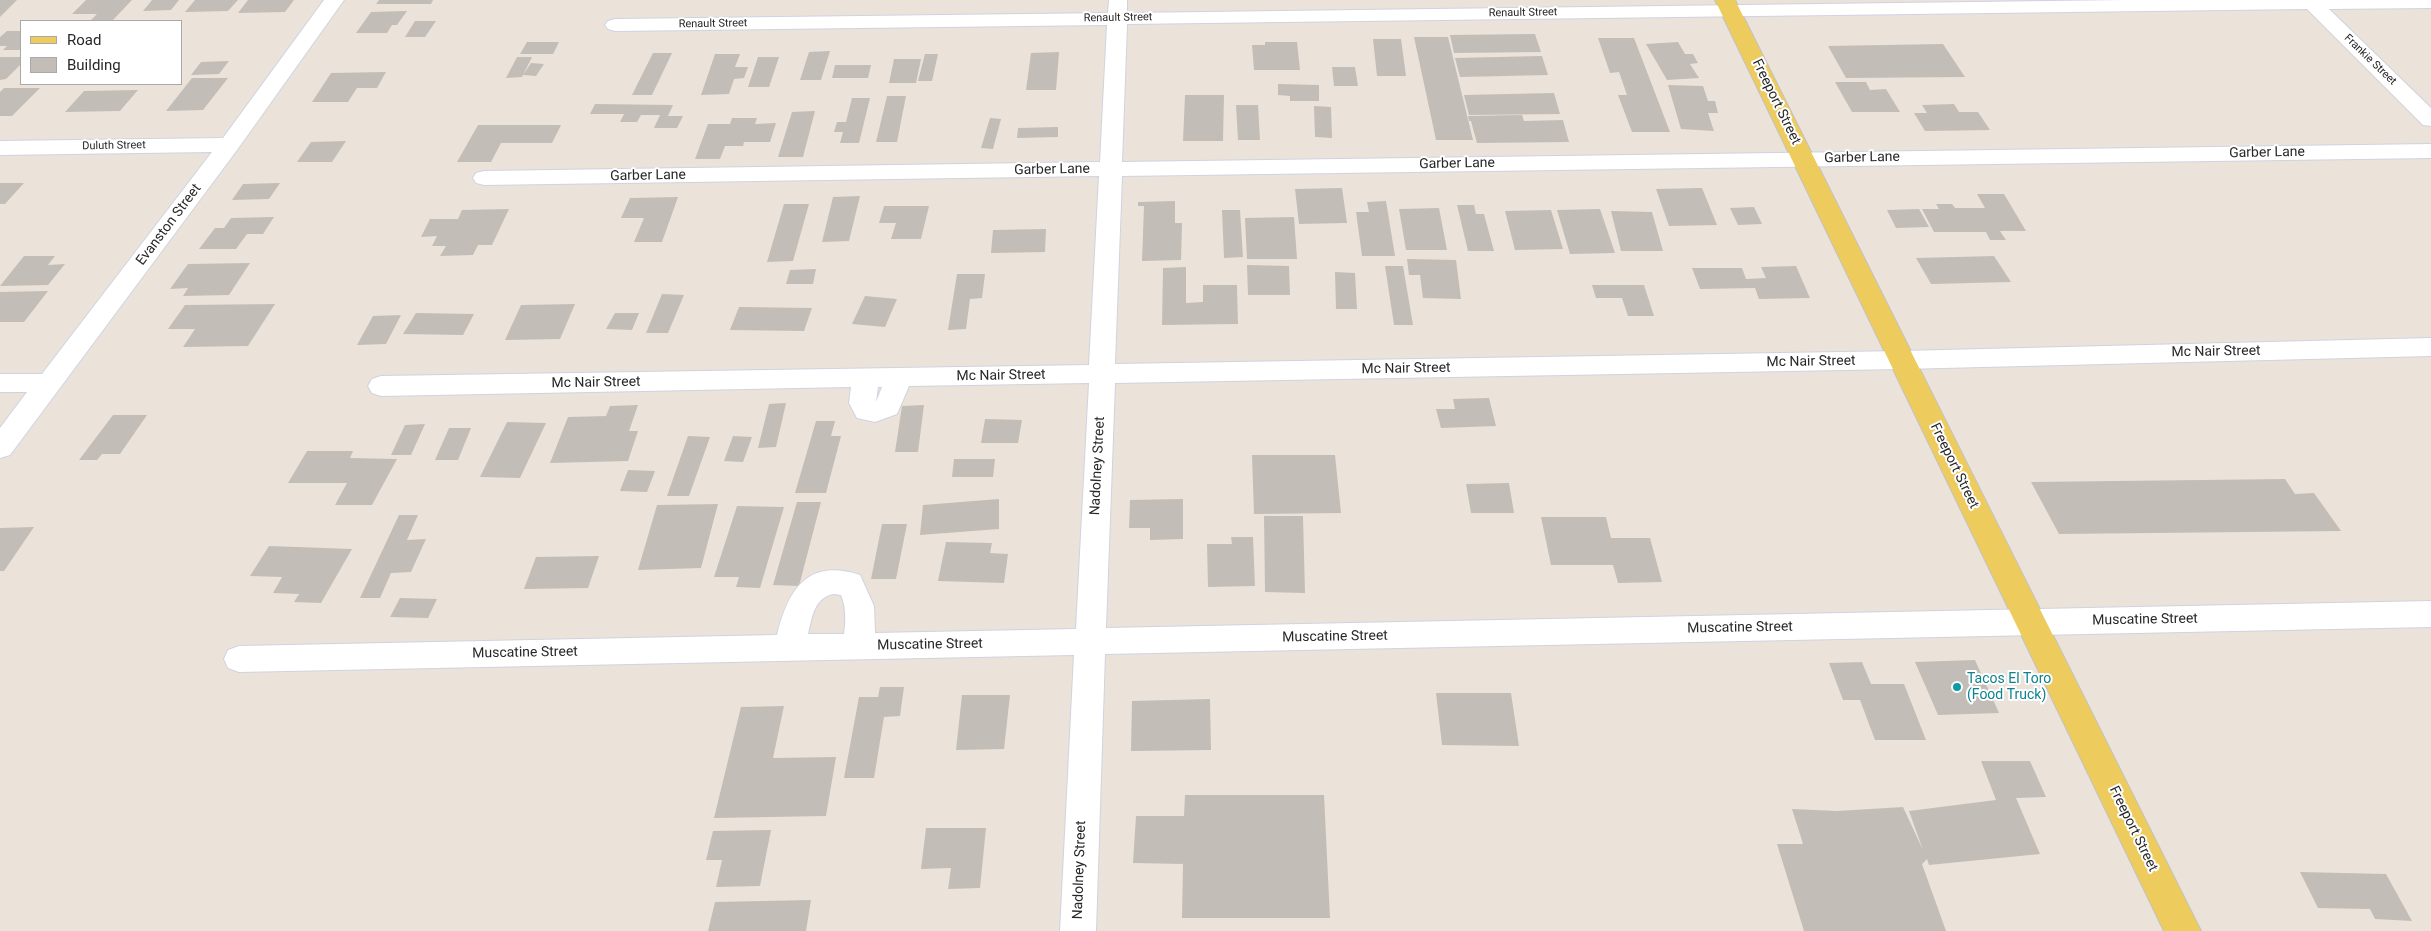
<!DOCTYPE html>
<style>
body{margin:0}
#map{position:relative;width:2431px;height:931px;overflow:hidden;background:#ebe3da;font-family:Roboto,sans-serif}
canvas{display:block}
.legend{position:absolute;left:20px;top:20px;width:162px;height:65px;box-sizing:border-box;background:#fff;border:1px solid #a9a9a9;margin:0;padding:6px 9px;list-style:none;font-size:15px;color:#282828}
.legend li{display:flex;align-items:center;gap:10px;height:25px}
.legend b{width:25px;border:1px solid #a9a9a9}
</style>
<div id="map">
<canvas width="2431" height="931"></canvas>
<ul class="legend">
<li><b style="height:6px;background:#edcb5d"></b>Road</li>
<li><b style="height:14px;background:#c3bdb7"></b>Building</li>
</ul>
</div>
<script>
const c = document.querySelector('canvas').getContext('2d');
c.lineJoin = 'round';
function fillPath(path, color) { c.fillStyle = color; c.fill(path, 'evenodd'); }
function stroke(path, color, width, dash) { c.strokeStyle = color; c.lineWidth = width; c.lineCap = dash ? 'butt' : 'round'; c.setLineDash(dash || []); c.stroke(path); }
function label(font, color, halo, rows, align = 'center') {
  c.font = font + ' Roboto,sans-serif'; c.lineWidth = 4; c.setLineDash([]); c.textBaseline = 'middle'; c.strokeStyle = halo; c.fillStyle = color; for (const [text, x, y, turn = 0] of rows) {
    c.save(); c.translate(x, y); c.rotate((+turn || 0) * Math.PI / 180); c.textAlign = isNaN(turn) ? turn : align; if (halo) c.strokeText(text, 0, 0); c.fillText(text, 0, 0); c.restore();
  }
}
const building = new Path2D(`
 M 0,0 L 17,0 L 0,17 Z
 M 86,0 L 132,0 L 112,21 L 90,21 L 97,14 L 72,14 Z
 M 152,0 L 179,0 L 171,10 L 143,11 Z
 M 195,0 L 238,0 L 228,11 L 185,12 Z
 M 248,0 L 294,0 L 285,12 L 238,13 Z
 M 379,0 L 433,0 L 431,4 L 376,4 Z
 M 407,11 L 397,25 L 392,25 L 387,33 L 356,33 L 371,12 Z
 M 415,21 L 436,21 L 425,37 L 405,37 Z
 M 7,31 L 21,31 L 21,50 L 3,50 L 7,46 L 0,46 L 0,37 Z
 M 1535,34 L 1541,52 L 1454,53 L 1450,35 Z
 M 1414,37 L 1448,37 L 1473,140 L 1436,140 Z
 M 1598,38 L 1634,38 L 1670,132 L 1632,132 L 1618,95 L 1627,95 L 1619,72 L 1610,73 Z
 M 1373,39 L 1401,39 L 1406,76 L 1377,76 Z
 M 527,42 L 559,42 L 553,54 L 520,54 Z
 M 1265,42 L 1297,42 L 1300,70 L 1254,70 L 1252,45 L 1265,45 Z
 M 1678,42 L 1685,54 L 1693,54 L 1698,63 L 1690,64 L 1699,78 L 1667,80 L 1646,44 Z
 M 1943,44 L 1965,77 L 1846,78 L 1828,46 Z
 M 830,51 L 821,80 L 800,80 L 809,52 Z
 M 1059,52 L 1056,90 L 1026,90 L 1031,53 Z
 M 653,53 L 672,53 L 652,95 L 632,95 Z
 M 715,54 L 740,54 L 735,67 L 748,67 L 744,78 L 734,79 L 729,94 L 701,95 Z
 M 925,54 L 938,54 L 932,81 L 918,81 Z
 M 1542,56 L 1548,75 L 1460,77 L 1455,58 Z
 M 0,57 L 21,57 L 21,64 L 6,79 L 0,80 Z
 M 517,57 L 532,57 L 522,77 L 506,78 Z
 M 758,57 L 779,57 L 769,87 L 748,87 Z
 M 894,59 L 921,59 L 916,83 L 889,83 Z
 M 229,61 L 219,74 L 191,75 L 201,62 Z
 M 531,63 L 544,64 L 536,76 L 523,75 Z
 M 835,65 L 871,65 L 868,78 L 832,78 Z
 M 1332,67 L 1355,67 L 1358,86 L 1334,86 Z
 M 386,72 L 377,88 L 357,88 L 348,102 L 312,102 L 331,73 Z
 M 192,78 L 228,78 L 203,110 L 166,111 Z
 M 1835,82 L 1866,82 L 1870,90 L 1886,89 L 1900,112 L 1852,112 Z
 M 1278,84 L 1319,85 L 1319,101 L 1290,101 L 1290,96 L 1278,95 Z
 M 1668,85 L 1703,86 L 1708,101 L 1715,101 L 1718,113 L 1708,113 L 1714,131 L 1681,129 Z
 M 4,88 L 40,88 L 12,116 L 0,116 L 0,92 Z
 M 138,90 L 120,111 L 65,112 L 84,91 Z
 M 1554,93 L 1560,114 L 1469,115 L 1464,95 Z
 M 1185,95 L 1224,95 L 1223,141 L 1183,141 Z
 M 887,96 L 906,96 L 897,142 L 876,142 Z
 M 852,98 L 870,98 L 859,143 L 840,143 L 843,132 L 834,132 L 837,122 L 846,122 Z
 M 595,104 L 673,105 L 668,116 L 683,116 L 677,128 L 654,128 L 660,115 L 641,115 L 637,122 L 620,122 L 624,114 L 590,114 Z
 M 1954,104 L 1959,112 L 1978,112 L 1990,130 L 1925,131 L 1914,113 L 1927,113 L 1922,105 Z
 M 1236,105 L 1258,105 L 1260,140 L 1238,140 Z
 M 1314,106 L 1331,107 L 1332,138 L 1315,137 Z
 M 815,111 L 803,157 L 778,157 L 792,112 Z
 M 1522,115 L 1524,121 L 1563,120 L 1569,142 L 1477,143 L 1471,121 L 1469,121 L 1468,116 Z
 M 732,118 L 757,118 L 755,124 L 776,123 L 770,142 L 744,142 L 743,146 L 725,146 L 720,159 L 695,159 L 708,124 L 730,124 Z
 M 990,118 L 1001,119 L 993,149 L 981,148 Z
 M 478,125 L 561,125 L 552,143 L 501,143 L 491,162 L 457,162 Z
 M 1058,127 L 1058,137 L 1017,138 L 1018,128 Z
 M 346,141 L 332,162 L 297,162 L 311,142 Z
 M 0,183 L 24,183 L 5,204 L 0,204 Z
 M 280,183 L 269,199 L 232,200 L 243,184 Z
 M 1342,188 L 1347,223 L 1299,224 L 1295,189 Z
 M 1702,188 L 1717,225 L 1669,226 L 1656,189 Z
 M 1977,194 L 2004,194 L 2026,231 L 2000,231 L 2006,240 L 1990,240 L 1986,232 L 1934,232 L 1922,209 L 1939,209 L 1936,204 L 1952,204 L 1955,208 L 1985,208 Z
 M 860,196 L 849,241 L 822,242 L 833,197 Z
 M 678,197 L 662,242 L 634,242 L 644,218 L 621,218 L 630,198 Z
 M 1175,201 L 1175,223 L 1182,223 L 1181,260 L 1142,261 L 1144,206 L 1138,206 L 1138,202 Z
 M 1386,201 L 1395,256 L 1362,256 L 1356,212 L 1369,212 L 1367,202 Z
 M 784,204 L 809,204 L 793,261 L 767,262 Z
 M 1457,205 L 1474,205 L 1476,214 L 1484,214 L 1494,251 L 1468,251 Z
 M 884,206 L 929,206 L 921,239 L 891,239 L 896,223 L 879,223 Z
 M 1754,207 L 1762,224 L 1738,225 L 1730,208 Z
 M 1439,208 L 1447,250 L 1406,250 L 1399,209 Z
 M 509,209 L 492,245 L 478,245 L 473,255 L 440,256 L 446,246 L 432,246 L 437,236 L 421,237 L 430,219 L 458,219 L 462,210 Z
 M 1600,209 L 1615,253 L 1570,254 L 1557,210 Z
 M 1919,209 L 1929,227 L 1896,228 L 1887,210 Z
 M 1222,210 L 1240,210 L 1243,257 L 1224,258 Z
 M 1551,210 L 1563,249 L 1515,250 L 1505,211 Z
 M 1611,211 L 1652,212 L 1663,251 L 1621,251 Z
 M 274,217 L 263,234 L 247,234 L 236,249 L 199,249 L 215,228 L 224,228 L 231,218 Z
 M 1294,217 L 1297,259 L 1247,259 L 1245,218 Z
 M 1046,229 L 1045,252 L 991,253 L 993,230 Z
 M 24,256 L 55,256 L 48,265 L 65,264 L 48,285 L 0,286 Z
 M 1994,256 L 2011,282 L 1931,284 L 1916,258 Z
 M 1407,259 L 1456,260 L 1461,299 L 1423,298 L 1420,275 L 1409,275 Z
 M 250,263 L 229,295 L 183,296 L 188,288 L 170,289 L 188,264 Z
 M 1247,265 L 1289,266 L 1290,295 L 1248,295 Z
 M 1385,266 L 1403,266 L 1413,325 L 1394,325 Z
 M 1796,266 L 1810,298 L 1759,299 L 1755,288 L 1700,289 L 1692,268 L 1742,268 L 1746,279 L 1766,278 L 1761,267 Z
 M 1186,267 L 1186,303 L 1203,302 L 1203,285 L 1237,285 L 1238,324 L 1162,325 L 1163,268 Z
 M 816,269 L 813,284 L 786,284 L 790,270 Z
 M 1335,272 L 1355,273 L 1357,309 L 1336,309 Z
 M 957,274 L 985,274 L 982,298 L 970,299 L 966,329 L 948,330 Z
 M 1592,285 L 1644,285 L 1654,316 L 1628,316 L 1622,298 L 1596,298 Z
 M 48,291 L 24,322 L 0,322 L 0,292 Z
 M 662,294 L 684,295 L 668,333 L 646,333 Z
 M 865,296 L 897,299 L 885,327 L 852,324 Z
 M 275,304 L 248,346 L 183,347 L 195,329 L 168,329 L 185,305 Z
 M 575,304 L 560,339 L 505,340 L 521,305 Z
 M 739,307 L 812,308 L 804,331 L 730,330 Z
 M 416,313 L 474,314 L 463,335 L 403,334 Z
 M 615,313 L 639,313 L 632,330 L 606,329 Z
 M 401,315 L 386,344 L 357,345 L 373,316 Z
 M 1489,398 L 1496,426 L 1441,428 L 1436,409 L 1455,409 L 1453,399 Z
 M 786,403 L 776,447 L 758,448 L 769,404 Z
 M 638,405 L 629,431 L 638,431 L 628,461 L 550,463 L 568,417 L 606,416 L 610,406 Z
 M 924,405 L 918,452 L 895,452 L 902,406 Z
 M 113,415 L 147,415 L 120,454 L 102,454 L 97,460 L 79,460 Z
 M 985,419 L 1022,420 L 1018,443 L 981,443 Z
 M 816,421 L 835,421 L 831,436 L 841,436 L 826,493 L 795,493 Z
 M 507,422 L 546,423 L 520,478 L 480,477 Z
 M 425,424 L 411,455 L 391,455 L 405,425 Z
 M 449,428 L 471,428 L 458,460 L 435,460 Z
 M 688,436 L 710,437 L 689,496 L 667,496 Z
 M 733,436 L 752,437 L 743,462 L 724,461 Z
 M 307,451 L 353,451 L 350,458 L 397,459 L 372,505 L 335,505 L 347,483 L 288,483 Z
 M 1252,455 L 1335,455 L 1341,513 L 1254,514 Z
 M 954,459 L 995,459 L 993,477 L 952,477 Z
 M 628,470 L 655,471 L 647,492 L 620,491 Z
 M 2285,479 L 2295,494 L 2314,493 L 2341,531 L 2059,534 L 2031,482 Z
 M 1509,483 L 1514,513 L 1471,513 L 1466,484 Z
 M 999,499 L 999,529 L 920,535 L 923,505 Z
 M 1183,499 L 1183,539 L 1150,540 L 1150,528 L 1129,528 L 1130,500 Z
 M 797,502 L 821,502 L 799,586 L 773,585 Z
 M 718,504 L 701,568 L 638,570 L 657,505 Z
 M 737,506 L 784,507 L 760,588 L 736,587 L 739,577 L 714,577 Z
 M 399,515 L 418,515 L 407,540 L 426,539 L 411,572 L 391,573 L 380,598 L 360,598 Z
 M 1264,516 L 1303,516 L 1305,593 L 1265,592 Z
 M 1541,517 L 1606,517 L 1611,538 L 1650,538 L 1662,582 L 1618,583 L 1613,565 L 1551,565 Z
 M 882,524 L 907,524 L 896,579 L 871,579 Z
 M 34,527 L 4,571 L 0,571 L 0,528 Z
 M 1231,537 L 1253,537 L 1255,586 L 1208,587 L 1207,544 L 1232,544 Z
 M 946,542 L 992,543 L 990,553 L 1008,554 L 1004,583 L 938,581 Z
 M 269,546 L 352,549 L 321,603 L 294,602 L 299,594 L 273,593 L 282,577 L 250,576 Z
 M 599,556 L 588,588 L 524,589 L 536,557 Z
 M 400,598 L 437,599 L 428,618 L 390,617 Z
 M 1975,660 L 1999,713 L 1938,715 L 1915,662 Z
 M 1862,662 L 1871,684 L 1904,684 L 1926,740 L 1875,740 L 1860,700 L 1843,700 L 1829,663 Z
 M 880,687 L 904,687 L 900,716 L 884,717 L 874,778 L 844,778 L 859,697 L 878,697 Z
 M 1436,693 L 1511,693 L 1519,746 L 1442,745 Z
 M 962,695 L 1010,695 L 1004,749 L 956,750 Z
 M 1210,699 L 1211,750 L 1131,751 L 1132,701 Z
 M 784,706 L 773,758 L 836,757 L 826,816 L 714,818 L 741,707 Z
 M 1981,761 L 2030,761 L 2046,797 L 2016,798 L 2040,854 L 1929,865 L 1927,859 L 1922,864 L 1946,931 L 1804,931 L 1777,844 L 1803,844 L 1792,809 L 1837,811 L 1903,807 L 1923,850 L 1909,811 L 1996,800 Z
 M 1185,795 L 1324,795 L 1330,918 L 1182,918 L 1183,864 L 1133,863 L 1136,816 L 1184,816 Z
 M 926,828 L 986,828 L 980,888 L 948,889 L 951,868 L 921,869 Z
 M 771,830 L 760,886 L 716,887 L 722,860 L 706,860 L 713,831 Z
 M 2300,872 L 2386,874 L 2412,921 L 2375,919 L 2370,909 L 2318,908 Z
 M 811,900 L 806,931 L 708,931 L 715,902 Z`);
const minor = new Path2D(`
 M 324,0 L 344,0 L 237,150 L 10,455 L 0,458 L 0,428 L 27,392 L 0,392 L 0,374 L 42,374 L 212,152 L 0,155 L 0,141 L 223,138 Z
 M 1109,0 L 1127,0 L 1127,13 L 2126,0 L 2431,0 L 2431,8 L 2329,9 L 2431,108 L 2431,126 L 2423,125 L 2307,9 L 1127,24 L 1122,162 L 2431,144 L 2431,158 L 1122,176 L 1115,364 L 1902,351 L 2431,338 L 2431,356 L 1902,369 L 1115,383 L 1106,628 L 2431,601 L 2431,627 L 1105,654 L 1096,931 L 1060,931 L 1074,655 L 239,672 L 228,668 L 224,659 L 228,650 L 239,646 L 777,635 C 788,589 808,558 860,575 L 874,606 L 875,633 L 1076,629 L 1089,383 L 909,386 L 897,414 L 875,422 L 857,418 L 849,403 L 851,387 L 381,396 L 372,393 L 368,386 L 372,379 L 381,376 L 1089,365 L 1099,176 L 484,185 L 476,183 L 473,178 L 476,173 L 484,171 L 1100,162 L 1107,25 L 615,31 L 608,29 L 605,25 L 608,21 L 615,19 L 1108,13 ZM 878,387 L 882,387 L 876,402 ZM 834,594 L 841,595 C 846,607 846,620 844,634 L 808,634 C 812,618 814,597 834,594 Z`);
const major = new Path2D(`
 M 1715,0 L 1735,0 L 2201,931 L 2164,931 Z`);
const markers = [
 [1957,687,5,"#0f9aa8"]
];
const farStreetnames = [
 ["Renault Street",1523,13,-1],
 ["Renault Street",1118,18,-1],
 ["Renault Street",713,24,-1],
 ["Frankie Street",2370,60,44],
 ["Duluth Street",114,146,-1]
];
const streetNames = [
 ["Freeport Street",1776,102,64],
 ["Garber Lane",2267,153,-1],
 ["Garber Lane",1862,158,-1],
 ["Garber Lane",1457,164,-1],
 ["Garber Lane",1052,170,-1],
 ["Garber Lane",648,176,-1],
 ["Evanston Street",169,225,-53],
 ["Mc Nair Street",2216,352,-1],
 ["Mc Nair Street",1811,362,-1],
 ["Mc Nair Street",1406,369,-1],
 ["Mc Nair Street",1001,376,-1],
 ["Mc Nair Street",596,383,-1],
 ["Nadolney Street",1098,466,-87],
 ["Freeport Street",1954,466,64],
 ["Muscatine Street",2145,620,-1],
 ["Muscatine Street",1740,628,-1],
 ["Muscatine Street",1335,637,-1],
 ["Muscatine Street",930,645,-1],
 ["Muscatine Street",525,653,-1],
 ["Freeport Street",2133,829,64],
 ["Nadolney Street",1080,870,-88]
];
const cultureNames = [
 ["Tacos El Toro",1967,679],
 ["(Food Truck)",1967,695]
];
fillPath(building, '#c3bdb7');
stroke(minor, '#cfd3e1', 2);
stroke(major, '#c3c3c3', 2);
fillPath(minor, '#fff');
fillPath(major, '#edcb5d');
for (const [x, y, r, color] of markers) { const dot = new Path2D(); dot.arc(x, y, r, 0, 2 * Math.PI); c.fillStyle = color; c.fill(dot); stroke(dot, '#fff', 2); }
label('11px', '#282828', '#fff', farStreetnames);
label('14px', '#282828', '#fff', streetNames);
label('14px', '#0d838f', '#fff', cultureNames, 'left');
</script>
